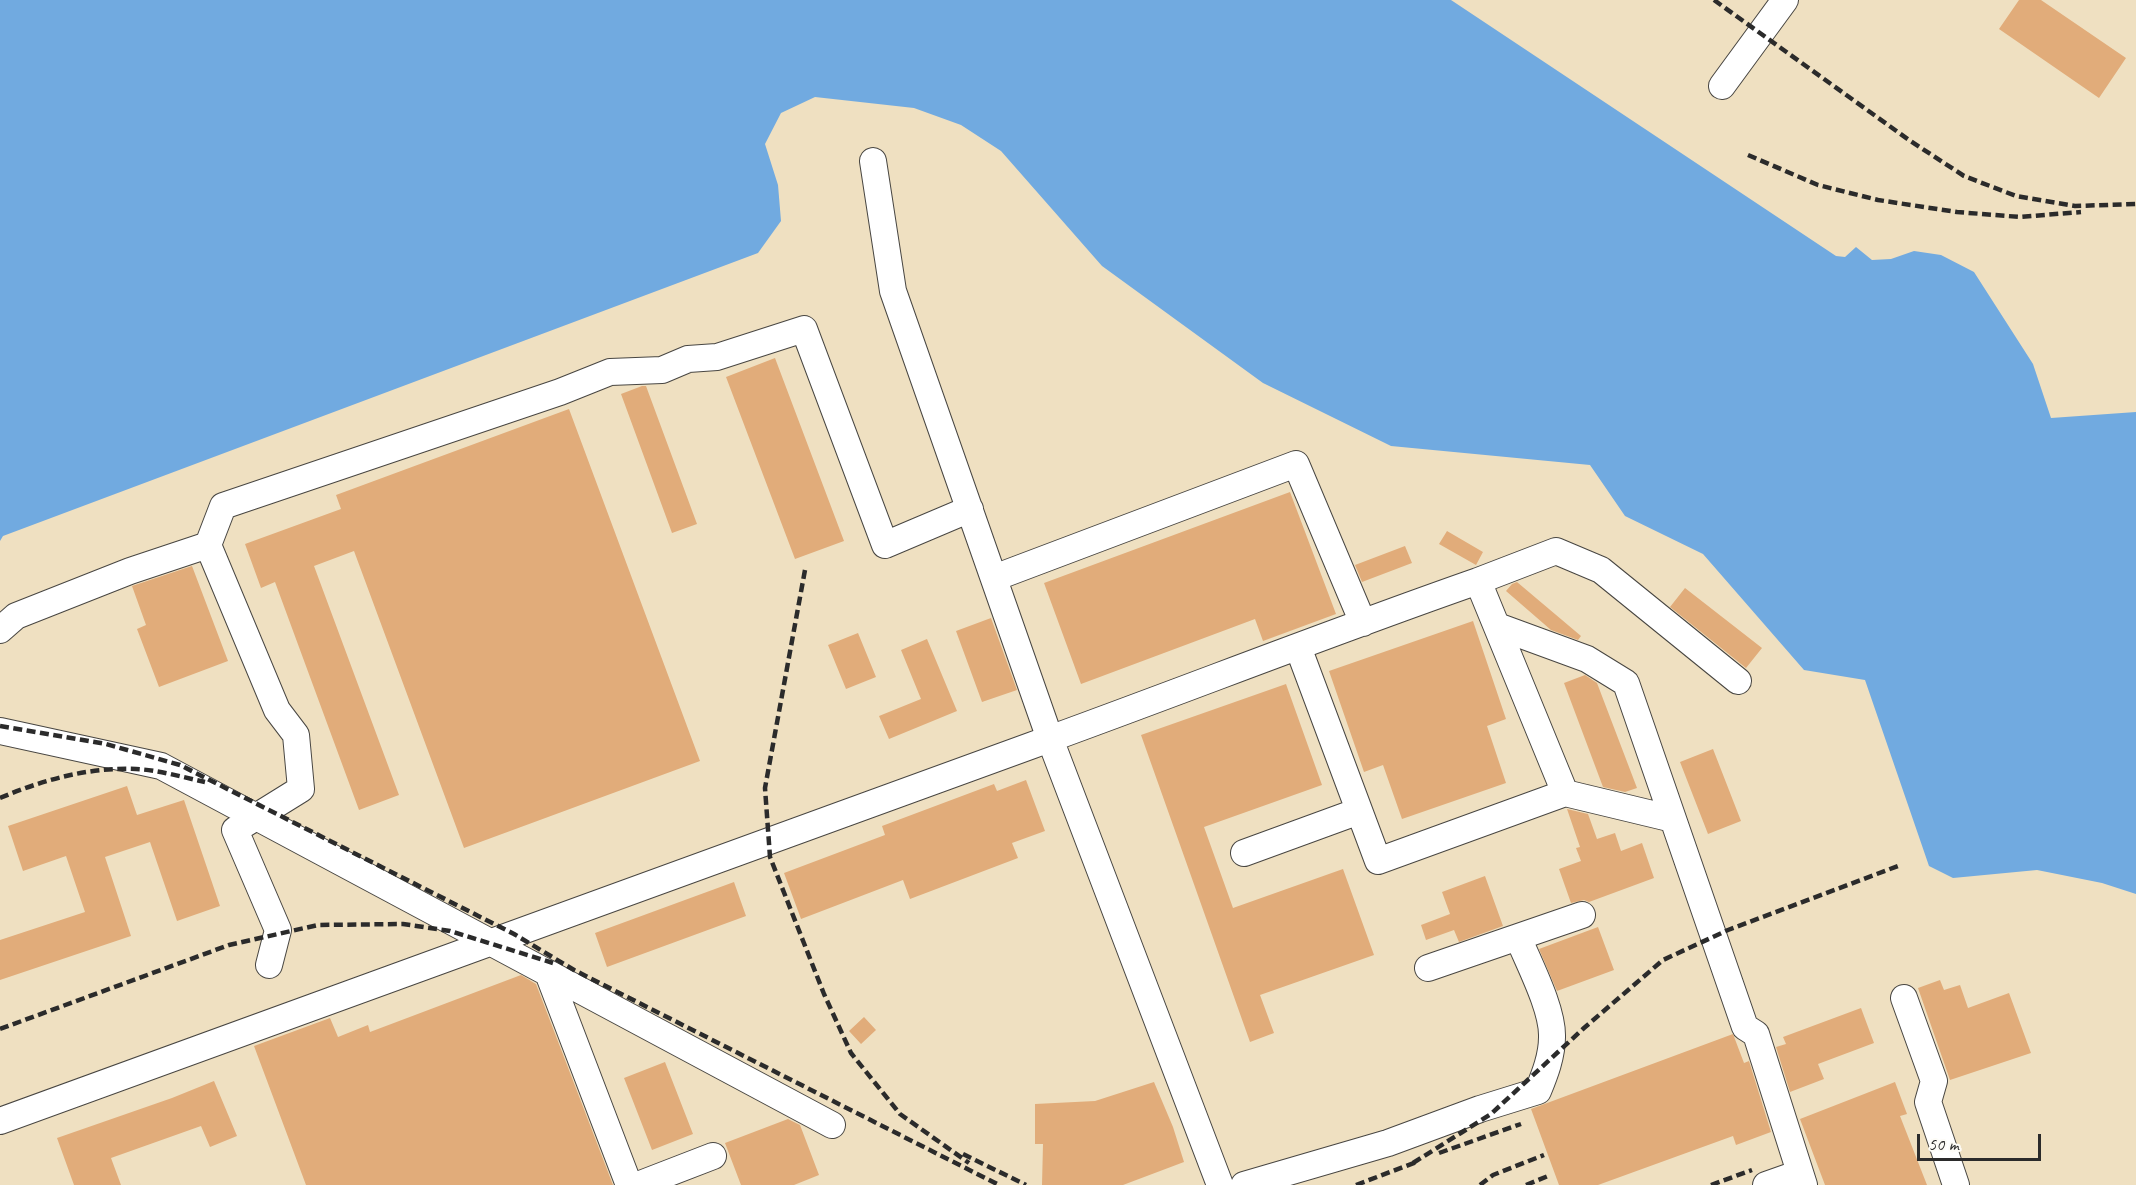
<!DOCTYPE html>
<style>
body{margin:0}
#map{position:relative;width:2136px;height:1185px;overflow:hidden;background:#efe0c1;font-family:Caveat,sans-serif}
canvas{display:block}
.scale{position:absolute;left:1917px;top:1134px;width:124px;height:27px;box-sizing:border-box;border:3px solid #2b2b2b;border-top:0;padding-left:8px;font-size:18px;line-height:21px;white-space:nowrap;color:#2b2b2b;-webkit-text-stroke:4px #fdfcf7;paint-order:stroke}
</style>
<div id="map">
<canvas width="2136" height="1185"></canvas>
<div class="scale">50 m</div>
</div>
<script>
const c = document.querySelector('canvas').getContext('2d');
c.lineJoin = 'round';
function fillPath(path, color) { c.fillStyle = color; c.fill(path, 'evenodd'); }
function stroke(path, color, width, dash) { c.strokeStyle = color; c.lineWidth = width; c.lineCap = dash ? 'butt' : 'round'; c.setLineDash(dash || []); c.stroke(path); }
const water = new Path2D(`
 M 0,0 L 1451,0 L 1836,256 L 1845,257 L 1856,247 L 1872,260 L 1891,259 L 1914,251 L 1941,255 L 1974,272 L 2033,364 L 2051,418 L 2136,412 L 2136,894 L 2102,883 L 2037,870 L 1953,878 L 1929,866 L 1865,680 L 1804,670 L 1703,554 L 1625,516 L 1590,465 L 1391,446 L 1263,383 L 1102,266 L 1001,151 L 961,125 L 914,108 L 815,97 L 781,113 L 765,144 L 778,185 L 781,221 L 758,253 L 3,536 L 0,541 Z`);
const building = new Path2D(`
 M 2019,0 L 2041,0 L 2126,58 L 2099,98 L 1999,29 Z
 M 775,358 L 844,541 L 795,559 L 726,377 Z
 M 642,386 L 646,386 L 697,524 L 672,533 L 621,394 Z
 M 569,409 L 700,761 L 464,848 L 354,551 L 314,566 L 399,795 L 359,810 L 275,582 L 261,588 L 245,544 L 341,509 L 336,495 Z
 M 1290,492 L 1336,614 L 1263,641 L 1255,619 L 1081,684 L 1044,583 Z
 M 1447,531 L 1483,552 L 1476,565 L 1439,544 Z
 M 1405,546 L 1412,563 L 1362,582 L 1355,565 Z
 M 192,566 L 228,661 L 159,687 L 137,629 L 146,625 L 132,586 Z
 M 1517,582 L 1581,636 L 1578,640 L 1551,630 L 1506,591 L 1512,584 Z
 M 1685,588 L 1762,648 L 1746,668 L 1670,607 Z
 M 991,618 L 1017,690 L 982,702 L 956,631 Z
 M 1473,621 L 1506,719 L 1487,726 L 1506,783 L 1402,819 L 1383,765 L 1364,772 L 1329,671 Z
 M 858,633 L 876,677 L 846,689 L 828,645 Z
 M 927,639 L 957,711 L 889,739 L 879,716 L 921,699 L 901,650 Z
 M 1585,675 L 1597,683 L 1637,788 L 1625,792 L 1603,787 L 1564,683 Z
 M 1286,684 L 1322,785 L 1204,827 L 1233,908 L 1343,869 L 1374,955 L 1260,995 L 1274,1033 L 1250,1042 L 1141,735 Z
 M 1713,749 L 1741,821 L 1708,834 L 1680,762 Z
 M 1026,780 L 1045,831 L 1012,843 L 1018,858 L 910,899 L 903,880 L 801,919 L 784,873 L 885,835 L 882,826 L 994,784 L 997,791 Z
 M 127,786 L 137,815 L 184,800 L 220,906 L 177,921 L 150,842 L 105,857 L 131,936 L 0,980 L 0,940 L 85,912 L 66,856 L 23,871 L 8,826 Z
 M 1567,809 L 1588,814 L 1597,839 L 1615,833 L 1621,851 L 1642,843 L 1654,878 L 1589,902 L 1584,900 L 1571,903 L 1559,869 L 1581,861 L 1576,848 L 1580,847 Z
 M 1485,876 L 1503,926 L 1459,942 L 1454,930 L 1426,940 L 1421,925 L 1450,914 L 1442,892 Z
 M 734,882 L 746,916 L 607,967 L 595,933 Z
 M 1598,927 L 1614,970 L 1557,991 L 1539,949 Z
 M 521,975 L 536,984 L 613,1185 L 306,1185 L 254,1046 L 330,1018 L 338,1037 L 368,1025 L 370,1032 Z
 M 1940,980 L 1944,990 L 1960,985 L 1968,1008 L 2009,993 L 2031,1053 L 1950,1080 L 1918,988 Z
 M 1861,1008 L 1874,1043 L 1818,1064 L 1824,1079 L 1790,1092 L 1776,1047 L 1786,1044 L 1783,1037 Z
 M 864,1017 L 876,1030 L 861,1044 L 849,1031 Z
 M 1733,1034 L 1744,1063 L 1749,1061 L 1771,1132 L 1736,1145 L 1733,1136 L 1598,1185 L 1559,1185 L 1531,1109 Z
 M 665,1062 L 693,1134 L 652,1150 L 624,1078 Z
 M 214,1081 L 237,1136 L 210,1147 L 201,1126 L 111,1158 L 121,1185 L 74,1185 L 57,1138 L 172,1098 Z
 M 1154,1082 L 1173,1127 L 1184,1162 L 1123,1185 L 1042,1185 L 1043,1144 L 1035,1144 L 1035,1104 L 1095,1101 Z
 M 1895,1082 L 1907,1114 L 1900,1116 L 1927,1185 L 1825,1185 L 1800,1119 Z
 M 788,1119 L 800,1125 L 819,1175 L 794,1185 L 741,1185 L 725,1143 Z`);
const minor = new Path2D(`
 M 1722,86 L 1785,0
 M 873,161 L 893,291 L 1050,739 L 1220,1185
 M 994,578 L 1296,464 L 1363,623
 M 1478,581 L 1556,551 L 1601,570 L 1738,681
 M 1497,626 L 1587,659 L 1626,683 L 1745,1027 L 1756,1034 L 1804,1185
 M 0,630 L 16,616 L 130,571 L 208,545
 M 0,731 L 161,766 L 832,1125
 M 1565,793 L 1673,819
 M 1244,853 L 1359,811
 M 269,965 L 278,930 L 235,830 L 301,789 L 296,735 L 277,710 L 208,545 L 223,506 L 560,392 L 610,372 L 662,370 L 688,359 L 717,357 L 804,329 L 885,545 L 970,509
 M 1428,968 L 1582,915
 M 548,973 L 629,1185
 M 1904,998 L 1934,1081 L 1928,1102 L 1956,1185
 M 0,1121 C 344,996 689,870 1033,745 C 1182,691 1329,633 1478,581 L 1565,793 L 1378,861 L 1298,647
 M 638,1185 L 713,1156
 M 1244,1185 L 1388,1143 L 1480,1109 L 1538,1091 C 1545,1074 1552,1056 1552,1037 C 1553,1009 1529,964 1518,937
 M 1766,1185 L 1800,1173`);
const rail = new Path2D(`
 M 1714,0 L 1909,140 L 1964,176 L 2016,196 L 2075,206 L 2136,204
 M 1748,155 L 1818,185 L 1878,200 L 1957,212 L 2020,217 L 2081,212
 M 805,570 L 765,788 L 770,857 L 824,994 L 851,1053 L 900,1114 L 969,1163
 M 0,726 L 106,744 L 180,765 L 514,934 L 574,970 L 999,1185
 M 0,798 C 43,780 88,767 136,769 C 158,770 182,777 205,782
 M 0,1029 L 229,945 L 318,925 L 403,924 L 450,931 L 553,963
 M 1439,1153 L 1521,1124
 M 963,1154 L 1026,1185
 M 1413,1163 L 1491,1114 L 1584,1028 L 1663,960 L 1728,930 L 1898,866
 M 1356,1185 L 1419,1161
 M 1480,1185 L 1493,1175 L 1544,1155
 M 1526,1185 L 1548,1176
 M 1711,1185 L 1752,1170`);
fillPath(water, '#71aae0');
fillPath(building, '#e1ac7a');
stroke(minor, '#484642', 28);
stroke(minor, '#fff', 26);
stroke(rail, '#2b2b2b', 4.5, [9, 4.5]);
</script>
